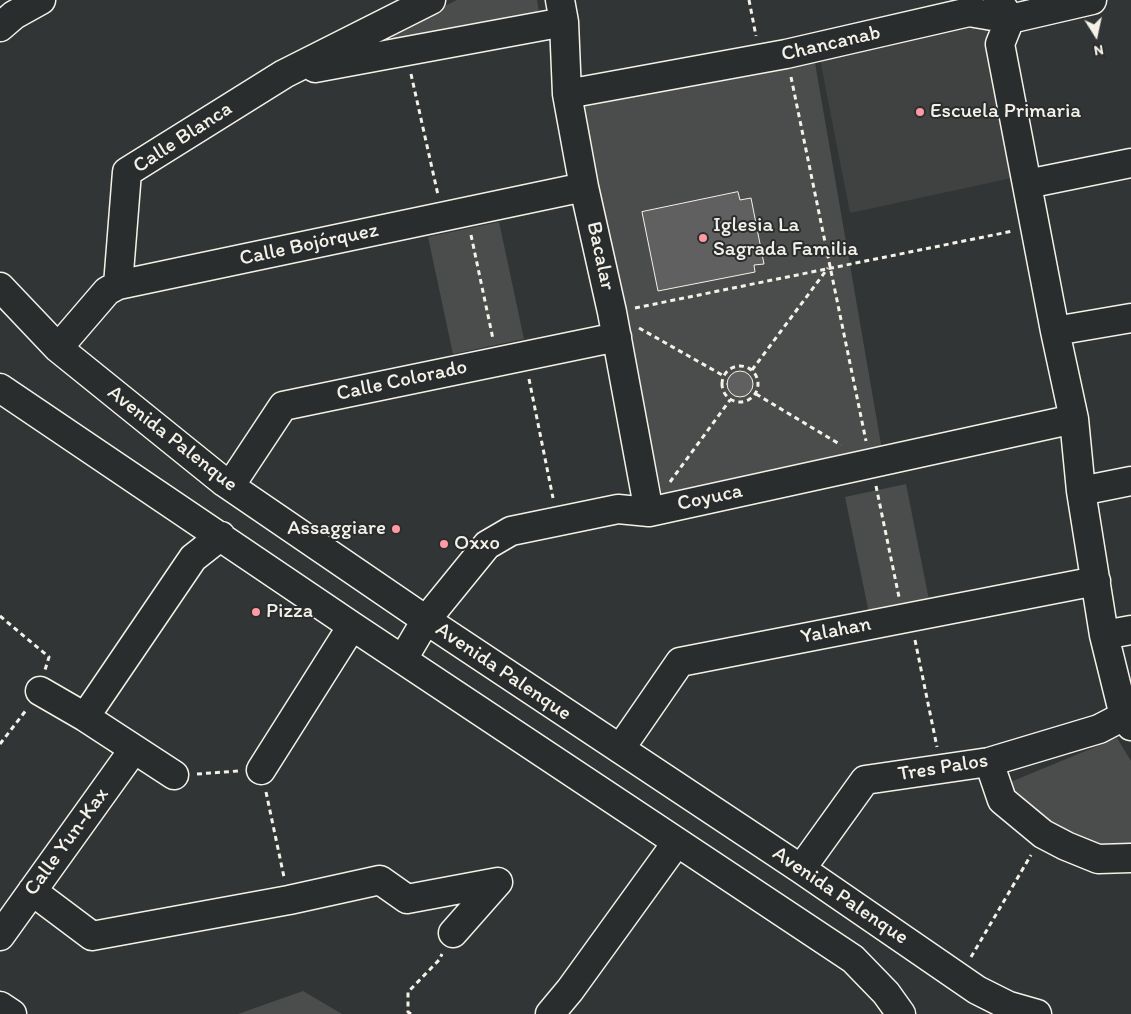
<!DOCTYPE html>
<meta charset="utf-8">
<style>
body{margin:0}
#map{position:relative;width:1131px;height:1014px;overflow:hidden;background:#323535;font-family:Itim,sans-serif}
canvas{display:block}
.north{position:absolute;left:1071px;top:10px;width:50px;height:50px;-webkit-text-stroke:4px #2a2d2e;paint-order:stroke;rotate:170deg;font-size:14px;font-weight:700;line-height:20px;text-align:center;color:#f4f1e8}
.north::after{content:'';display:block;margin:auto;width:18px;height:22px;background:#f4f1e8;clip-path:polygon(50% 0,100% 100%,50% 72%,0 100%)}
</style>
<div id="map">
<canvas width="1131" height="1014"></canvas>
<div class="north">N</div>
</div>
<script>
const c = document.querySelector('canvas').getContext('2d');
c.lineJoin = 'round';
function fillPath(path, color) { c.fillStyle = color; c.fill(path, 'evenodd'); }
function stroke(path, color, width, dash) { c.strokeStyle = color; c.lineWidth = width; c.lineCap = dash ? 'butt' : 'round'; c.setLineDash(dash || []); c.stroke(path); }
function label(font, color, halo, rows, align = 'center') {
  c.font = font + ' Itim,sans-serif'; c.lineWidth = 4; c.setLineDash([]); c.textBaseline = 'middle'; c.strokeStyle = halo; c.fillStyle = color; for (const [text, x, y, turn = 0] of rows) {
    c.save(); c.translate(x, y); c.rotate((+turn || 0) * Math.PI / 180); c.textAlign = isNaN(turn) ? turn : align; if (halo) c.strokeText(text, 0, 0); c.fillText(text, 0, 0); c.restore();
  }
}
const built = new Path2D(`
 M 991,16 L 1021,176 L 850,213 L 818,49 Z`);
const green = new Path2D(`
 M 457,0 L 537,0 L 540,19 L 397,47 L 390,32 Z
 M 814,57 L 882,450 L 663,499 L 580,103 Z
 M 499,222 L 524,339 L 453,354 L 428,237 Z
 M 906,484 L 929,600 L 869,613 L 845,497 Z
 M 1117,738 L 1131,761 L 1131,844 L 1112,849 L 1073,840 L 1035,814 L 1008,783 Z
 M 303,991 L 342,1014 L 238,1014 Z`);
const building = new Path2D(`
 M 738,192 L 740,200 L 751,198 L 764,264 L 754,265 L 755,272 L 658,291 L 642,212 Z
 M727 384a13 13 0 1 1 26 0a13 13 0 1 1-26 0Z`);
const path = new Path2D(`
 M 749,0 L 756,36
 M 411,74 L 438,195
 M 791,77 L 866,441
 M 471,235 L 493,339
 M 635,308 L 1013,231
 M 639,328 L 724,376
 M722 384a18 18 0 1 1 36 0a18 18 0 1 1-36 0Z
 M 752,370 L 828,268
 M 529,379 L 553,498
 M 756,394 L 841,445
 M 670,482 L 730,400
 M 876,486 L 899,597
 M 0,616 L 49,657 L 45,670
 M 915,640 L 937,747
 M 0,744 L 27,709
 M 197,774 L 238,771
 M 266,792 L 284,877
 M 971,957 L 1031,855
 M 411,1014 L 408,1012 L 408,992 L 439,960 L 442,954`);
const minor = new Path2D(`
 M 560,0 L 564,22 L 567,94 L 584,187 L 612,312 L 649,512
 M 998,0 L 1010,19 L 1000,44 L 1055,331 L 1074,419 L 1081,491 L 1104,635 L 1124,716 L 1131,726
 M 315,68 L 564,22
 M 567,94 L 786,54 L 969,12 L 1010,19 L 1092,0
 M 1027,184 L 1131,163
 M 118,285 L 127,172 L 284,74 L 431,0
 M 0,287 L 58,348 L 224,482 L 426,620 L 801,869 L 977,990 L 1009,1006 L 1037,1014
 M 1055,331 L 1131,318
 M 58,348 L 107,291 L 118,285 L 584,187
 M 0,388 L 352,626 L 853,959 L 886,993 L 901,1014
 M 224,482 L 236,477 L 283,406 L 617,337
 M 1081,491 L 1131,481
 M 1104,635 L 1131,630
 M 403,659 L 426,620 L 487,545 L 511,531 L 618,509 L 649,512 L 1074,419
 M 40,691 L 85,717 L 174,775
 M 85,717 L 193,558 L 221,536
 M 620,749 L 680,662 L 1096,581
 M 989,762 L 1002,800 L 1043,834 L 1066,846 L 1098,859 L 1131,858
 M 261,770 L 352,626
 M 801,869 L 865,780 L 989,762 L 1099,729 L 1124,716
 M 32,891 L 92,936 L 289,900 L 380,880 L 407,899 L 498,882 L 453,933
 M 0,936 L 134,749
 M 0,1006 L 12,1014
 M 550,1014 L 570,990 L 677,842`);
const major = new Path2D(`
 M 0,27 L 14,15 L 41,0`);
const markers = [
 [920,112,5,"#ff9aa2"],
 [703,238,5,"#ff9aa2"],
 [396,529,5,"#ff9aa2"],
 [444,544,5,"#ff9aa2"],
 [256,612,5,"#ff9aa2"]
];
const streetNames = [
 ["Chancanab",831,44,-13],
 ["Calle Blanca",183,138,-33],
 ["Calle Bojórquez",309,245,-12],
 ["Bacalar",600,256,78],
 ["Calle Colorado",402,381,-12],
 ["Avenida Palenque",172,439,38],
 ["Coyuca",710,498,-12],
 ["Yalahan",836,631,-11],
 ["Avenida Palenque",503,672,34],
 ["Tres Palos",943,768,-9],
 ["Calle Yun-Kax",67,842,-54],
 ["Avenida Palenque",840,896,34]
];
const poiNames = [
 ["Escuela Primaria",930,112],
 ["Iglesia La",713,226],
 ["Sagrada Familia",713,250],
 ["Assaggiare",386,529,"right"],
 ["Oxxo",454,544],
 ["Pizza",266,612]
];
fillPath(built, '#404242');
fillPath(green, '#4b4d4c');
fillPath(building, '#5f605f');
stroke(building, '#f4f1e8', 1);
stroke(minor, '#f4f1e8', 31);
stroke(major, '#f4f1e8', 31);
stroke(path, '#f4f1e8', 3, [5, 4]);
stroke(minor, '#2a2d2e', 28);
stroke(major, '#2a2d2e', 28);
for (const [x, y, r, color] of markers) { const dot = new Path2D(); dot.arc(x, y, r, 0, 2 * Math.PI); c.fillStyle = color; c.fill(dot); stroke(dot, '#2a2d2e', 2); }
label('21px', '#f4f1e8', '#2a2d2e', streetNames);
label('21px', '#f4f1e8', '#2a2d2e', poiNames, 'left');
</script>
